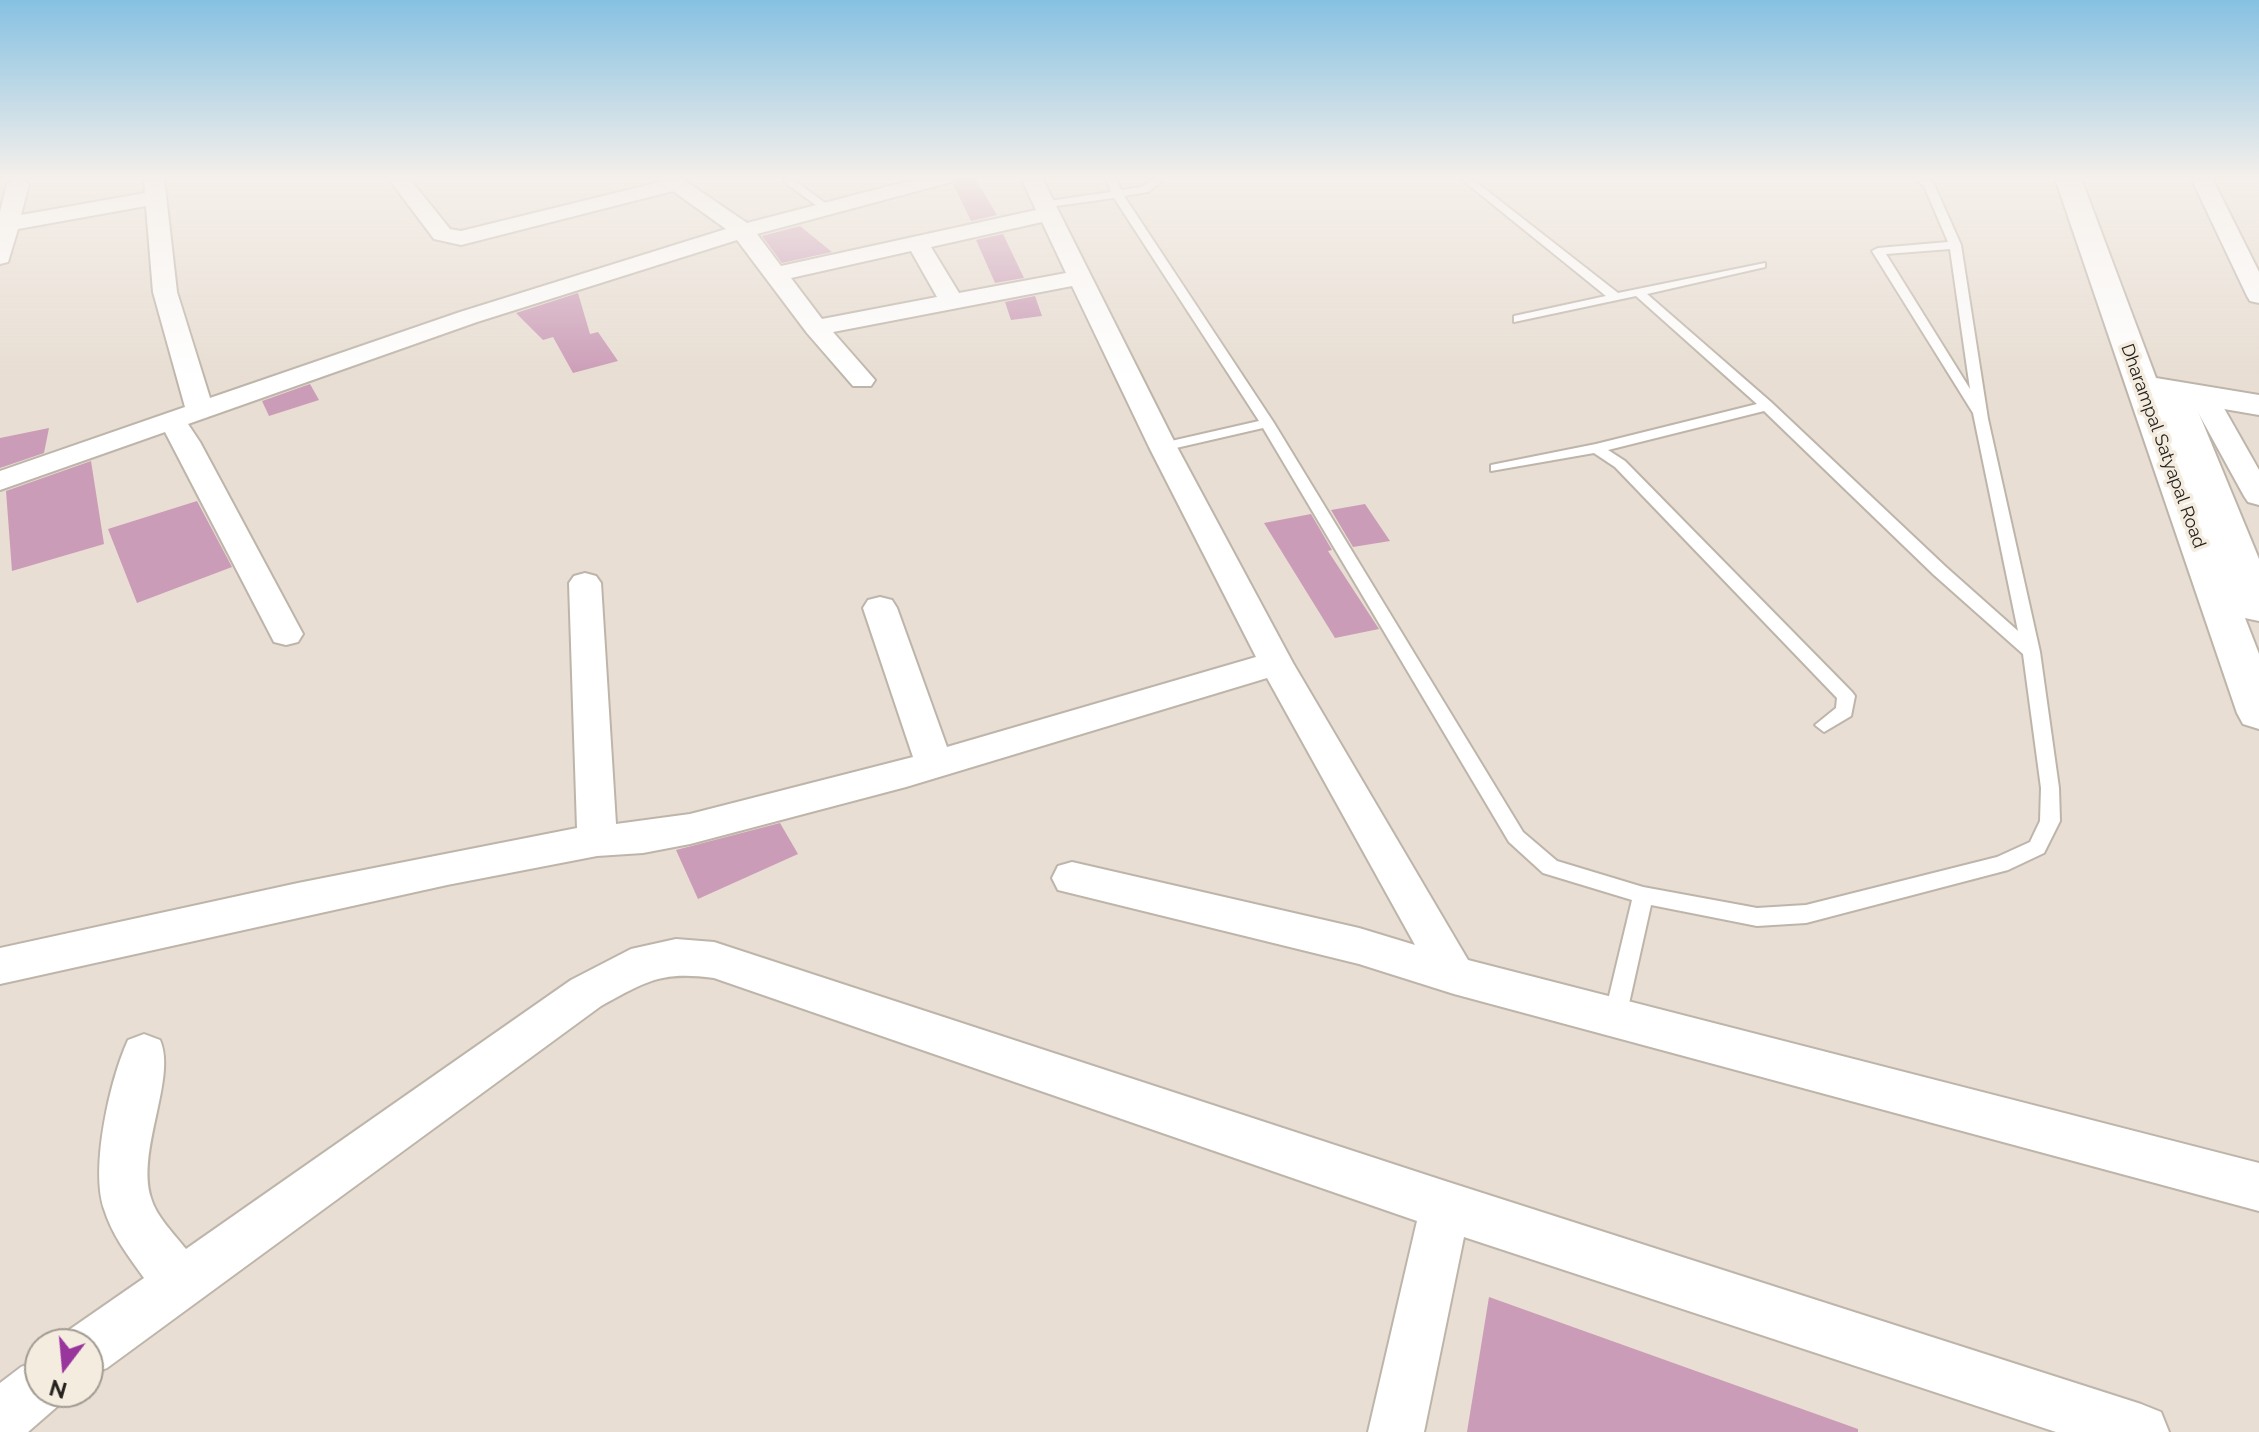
<!DOCTYPE html>
<style>
body{margin:0}
#map{position:relative;width:2259px;height:1432px;overflow:hidden;background:#e8ded3;font-family:Raleway,sans-serif}
canvas{display:block}
.north{position:absolute;left:24px;top:1328px;width:80px;height:80px;box-sizing:border-box;background:#f5ece0;border:2px solid #a29b92;border-radius:50%;rotate:196deg;font-size:22px;font-weight:700;line-height:32px;text-align:center;color:#25221e}
.north::after{content:'';display:block;margin:auto;width:28px;height:36px;background:#99369d;clip-path:polygon(50% 0,100% 100%,50% 72%,0 100%)}
</style>
<div id="map">
<canvas width="2259" height="1432"></canvas>
<div class="north">N</div>
</div>
<script>
const c = document.querySelector('canvas').getContext('2d');
c.lineJoin = 'round';
function fillPath(path, color) { c.fillStyle = color; c.fill(path, 'evenodd'); }
function stroke(path, color, width, dash) { c.strokeStyle = color; c.lineWidth = width; c.lineCap = dash ? 'butt' : 'round'; c.setLineDash(dash || []); c.stroke(path); }
function label(font, color, halo, rows, align = 'center') {
  c.font = font + ' Raleway,sans-serif'; c.lineWidth = 7; c.setLineDash([]); c.textBaseline = 'middle'; c.strokeStyle = halo; c.fillStyle = color; for (const [text, x, y, turn = 0] of rows) {
    c.save(); c.translate(x, y); c.rotate((+turn || 0) * Math.PI / 180); c.textAlign = isNaN(turn) ? turn : align; if (halo) c.strokeText(text, 0, 0); c.fillText(text, 0, 0); c.restore();
  }
}
const building = new Path2D(`
 M 958,178 L 975,178 L 997,215 L 971,221 L 953,184 Z
 M 800,226 L 832,252 L 782,263 L 762,236 Z
 M 1003,234 L 1024,278 L 995,283 L 976,240 Z
 M 578,293 L 590,334 L 598,332 L 618,361 L 573,373 L 553,337 L 543,340 L 516,313 Z
 M 1035,296 L 1042,316 L 1011,320 L 1005,302 Z
 M 310,384 L 319,400 L 269,416 L 262,401 Z
 M 49,428 L 44,453 L 0,468 L 0,438 Z
 M 91,461 L 104,544 L 12,571 L 6,491 Z
 M 197,501 L 232,567 L 137,603 L 108,529 Z
 M 1365,504 L 1390,541 L 1353,547 L 1331,510 Z
 M 1311,514 L 1332,550 L 1328,551 L 1379,629 L 1335,638 L 1264,523 Z
 M 780,823 L 798,854 L 698,899 L 676,850 Z
 M 1489,1297 L 1858,1429 L 1858,1432 L 1467,1432 Z`);
const service = new Path2D(`
 M 784,178 L 792,178 L 829,206 L 820,208 L 784,182 Z
 M 1106,178 L 1116,178 L 1121,190 L 1141,187 L 1155,178 L 1166,178 L 1148,192 L 1124,196 L 1274,423 L 1523,832 L 1557,861 L 1643,887 L 1757,908 L 1806,905 L 1997,857 L 2030,842 L 2040,821 L 2041,788 L 2023,654 L 1934,575 L 1764,411 L 1608,450 L 1625,461 L 1852,692 L 1855,696 L 1851,716 L 1824,732 L 1815,725 L 1836,708 L 1837,698 L 1615,467 L 1594,453 L 1491,471 L 1491,465 L 1596,444 L 1757,404 L 1636,296 L 1514,322 L 1514,316 L 1606,296 L 1460,178 L 1471,178 L 1618,293 L 1765,263 L 1765,267 L 1647,294 L 1771,402 L 1946,567 L 2018,631 L 1973,413 L 1872,251 L 1878,248 L 1948,242 L 1924,186 L 1913,178 L 1925,178 L 1933,182 L 1961,245 L 1988,419 L 2040,652 L 2059,788 L 2060,821 L 2044,853 L 2008,870 L 1806,923 L 1757,926 L 1651,905 L 1626,1017 L 1623,1024 L 1615,1027 L 1607,1024 L 1604,1017 L 1632,900 L 1543,873 L 1509,842 L 1263,428 L 1163,451 L 1156,447 L 1158,444 L 1259,421 L 1114,198 L 1042,208 L 1037,205 L 1042,202 L 1111,192 ZM 1950,249 L 1970,389 L 1886,254 Z`);
const minor = new Path2D(`
 M 18,178 L 29,184 L 21,215 L 145,193 L 144,178 L 164,178 L 177,292 L 210,398 L 460,312 L 726,229 L 673,191 L 461,245 L 434,239 L 388,178 L 409,178 L 450,229 L 461,231 L 660,182 L 658,178 L 681,178 L 747,223 L 920,178 L 955,178 L 951,182 L 757,234 L 781,266 L 1036,210 L 1021,178 L 1042,178 L 1177,447 L 1293,663 L 1468,960 L 2259,1163 L 2259,1211 L 1454,994 L 1359,964 L 1058,890 L 1052,878 L 1058,866 L 1072,862 L 1359,928 L 1415,945 L 1267,678 L 906,787 L 690,844 L 643,853 L 597,856 L 447,885 L 0,984 L 0,948 L 298,883 L 577,828 L 569,583 L 574,576 L 585,573 L 596,576 L 601,583 L 616,824 L 690,814 L 913,757 L 863,608 L 868,600 L 880,597 L 892,600 L 897,608 L 947,747 L 1256,657 L 1149,447 L 1072,286 L 833,332 L 875,380 L 871,386 L 853,386 L 807,333 L 737,240 L 477,322 L 188,424 L 200,442 L 303,634 L 298,642 L 286,645 L 274,642 L 165,432 L 0,490 L 0,471 L 185,407 L 153,292 L 146,206 L 18,229 L 8,262 L 0,264 L 0,212 L 7,184 ZM 1042,222 L 1066,273 L 959,293 L 931,247 ZM 911,251 L 937,297 L 822,319 L 791,278 Z
 M 2191,178 L 2212,178 L 2259,272 L 2259,303 L 2250,301 L 2247,296 Z
 M 2203,388 L 2213,390 L 2217,396 L 2259,470 L 2259,505 L 2248,502 L 2244,496 L 2189,396 L 2193,390 Z
 M 676,939 L 714,942 L 1445,1181 L 2141,1404 L 2161,1412 L 2169,1432 L 2056,1432 L 1464,1237 L 1424,1432 L 1368,1432 L 1417,1221 L 714,978 C 661,971 647,981 601,1006 L 107,1368 L 88,1376 L 88,1344 L 63,1344 L 69,1330 L 144,1278 C 128,1256 112,1235 104,1209 C 90,1167 110,1080 128,1040 L 144,1034 L 160,1040 C 177,1078 136,1150 151,1198 C 156,1216 174,1234 186,1249 L 571,980 L 631,949 Z
 M 40,1359 L 40,1392 L 65,1392 L 59,1405 L 28,1432 L 0,1432 L 0,1383 L 21,1367 Z`);
const tertiary = new Path2D(`
 M 2055,178 L 2081,178 L 2156,378 L 2259,395 L 2259,415 L 2195,404 L 2259,559 L 2259,621 L 2245,618 L 2259,654 L 2259,729 L 2243,724 L 2237,713 Z`);
const farStreetnames = [
 ["Dharampal Satyapal Road",2163,446,70]
];
fillPath(building, '#cb9cb7');
stroke(service, '#beb5aa', 4);
stroke(minor, '#beb5aa', 4);
stroke(tertiary, '#beb5aa', 4);
fillPath(service, '#fff');
fillPath(minor, '#fff');
fillPath(tertiary, '#fff');
const sky = c.createLinearGradient(0, 0, 0, 378);
sky.addColorStop(0, '#86c1e2');
sky.addColorStop(0.47, '#f5f0eb');
sky.addColorStop(1, '#f5f0eb00');
c.fillStyle = sky;
c.fillRect(0, 0, 2259, 378);
label('18px', '#25221e', '#f5ece0', farStreetnames);
</script>
